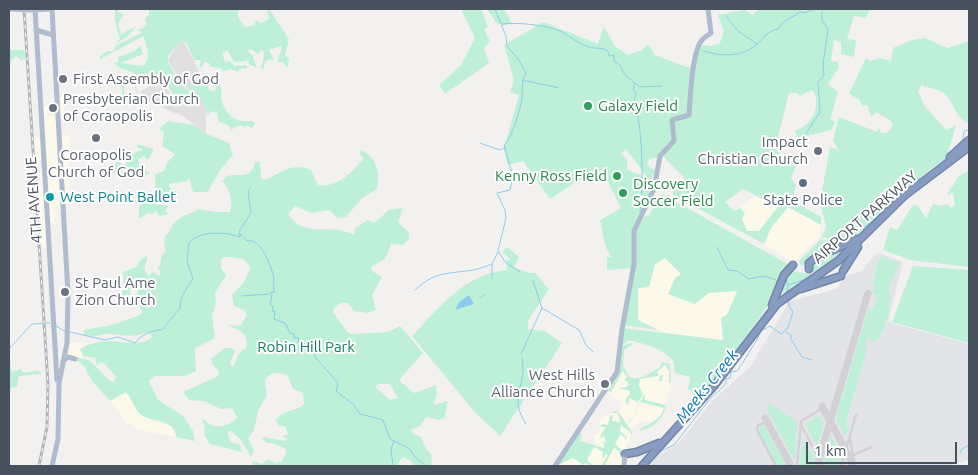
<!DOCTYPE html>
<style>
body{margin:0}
#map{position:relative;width:978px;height:475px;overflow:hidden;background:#f3f0f0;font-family:Ubuntu,sans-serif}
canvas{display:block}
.frame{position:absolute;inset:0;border:10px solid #48515e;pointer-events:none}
.scale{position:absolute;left:806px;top:442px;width:151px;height:22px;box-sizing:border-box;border:2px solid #48515e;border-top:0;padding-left:6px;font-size:15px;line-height:18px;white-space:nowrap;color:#48515e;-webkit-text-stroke:4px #fff;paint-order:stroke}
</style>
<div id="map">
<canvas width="978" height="475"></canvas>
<div class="frame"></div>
<div class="scale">1 km</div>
</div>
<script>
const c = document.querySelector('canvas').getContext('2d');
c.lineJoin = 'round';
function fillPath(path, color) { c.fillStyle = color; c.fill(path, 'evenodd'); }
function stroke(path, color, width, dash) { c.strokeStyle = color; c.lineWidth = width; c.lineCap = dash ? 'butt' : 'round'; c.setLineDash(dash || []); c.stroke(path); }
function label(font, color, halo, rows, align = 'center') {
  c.font = font + ' Ubuntu,sans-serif'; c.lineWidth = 4; c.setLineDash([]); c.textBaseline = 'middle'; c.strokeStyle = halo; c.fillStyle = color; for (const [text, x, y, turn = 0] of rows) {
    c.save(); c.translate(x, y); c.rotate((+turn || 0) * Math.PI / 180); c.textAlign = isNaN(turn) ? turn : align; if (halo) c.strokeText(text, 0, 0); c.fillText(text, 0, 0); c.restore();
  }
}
const commercial = new Path2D(`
 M 57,97 L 63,97 L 64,115 L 59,115 L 60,136 L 69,135 L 70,194 L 69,199 L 64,200 L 64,209 L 53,209 L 56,211 L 57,217 L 54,218 L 54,221 L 57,224 L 48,224 L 50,247 L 43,248 L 40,242 L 38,194 L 41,194 L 40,173 L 45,172 L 44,160 L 33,160 L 31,138 L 43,137 L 41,107 L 47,106 L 48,116 L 58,115 Z
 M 753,197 L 764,198 L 778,207 L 759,231 L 747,231 L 742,219 L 745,213 L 740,208 Z
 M 788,207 L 821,225 L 819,237 L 794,262 L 764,244 L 771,228 Z
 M 665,258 L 681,274 L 695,304 L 709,293 L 738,290 L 727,315 L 724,340 L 665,333 L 638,320 L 638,288 L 649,287 L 655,264 Z
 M 67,343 L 93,343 L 82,347 L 83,358 L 78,357 L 75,359 L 65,353 Z
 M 666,364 L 670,371 L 672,381 L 663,415 L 651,423 L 641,421 L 632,429 L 628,424 L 636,415 L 640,401 L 638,400 L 635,414 L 625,424 L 633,434 L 626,445 L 624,453 L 614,445 L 603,466 L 558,466 L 563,459 L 595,446 L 594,436 L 600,432 L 600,419 L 610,413 L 619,413 L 621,402 L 607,392 L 621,368 L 628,378 L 635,380 L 649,376 Z
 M 124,392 L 126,392 L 142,415 L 153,421 L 165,423 L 172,427 L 176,437 L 137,429 L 127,423 L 110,401 Z
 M 614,448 L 623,455 L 624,462 L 621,466 L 604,466 Z`);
const education = new Path2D(`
 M 183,40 L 200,73 L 205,74 L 206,133 L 184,117 L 145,100 L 140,91 L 155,84 L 168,90 L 175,100 L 182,102 L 196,99 L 195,95 L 181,83 L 168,60 L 178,44 Z`);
const airport = new Path2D(`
 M 880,253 L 903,262 L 888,322 L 969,344 L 969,460 L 948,466 L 649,466 L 656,457 L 679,443 L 712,401 L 750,367 L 790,301 L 836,289 L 845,276 L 862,271 L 875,254 Z`);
const green = new Path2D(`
 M 110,9 L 118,9 L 118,12 L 124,14 L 118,24 L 121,34 L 137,26 L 128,36 L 116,44 L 120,39 C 117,31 114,19 115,10 Z
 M 149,9 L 242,9 L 238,12 L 238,17 L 245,27 L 254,25 L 256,20 L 261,23 L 269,19 L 267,9 L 269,9 L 289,39 L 285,55 L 289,59 L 288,68 L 283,62 L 277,62 L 282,48 L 281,46 L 269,50 L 274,59 L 265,61 L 264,69 L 260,67 L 263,62 L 264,51 L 261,50 L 258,54 L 251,49 L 248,52 L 253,56 L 257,68 L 249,64 L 248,58 L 247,61 L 234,62 L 227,50 L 222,53 L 225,62 L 229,61 L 235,66 L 247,65 L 247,68 L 239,69 L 239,72 L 230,69 L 223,71 L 221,68 L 211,67 L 209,63 L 204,62 L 203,67 L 199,68 L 201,60 L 194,60 L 187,44 L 182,40 L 168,56 L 168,62 L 180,83 L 195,97 L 182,101 L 176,99 L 168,86 L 153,79 L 147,84 L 139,75 L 118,67 L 114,63 L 118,61 L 118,57 L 134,51 L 140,46 L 143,54 L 121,63 L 142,66 C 152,60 147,46 143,36 L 101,59 L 99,57 L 107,51 L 114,51 L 115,46 L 141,33 L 141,31 L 136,31 L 146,26 L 145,18 L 149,15 Z
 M 461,9 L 481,9 L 488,27 L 484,30 L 490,41 L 484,48 L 489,63 L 445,94 L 439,85 L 461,65 L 475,38 Z
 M 487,9 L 504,9 L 512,23 L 502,26 L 500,23 L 498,25 Z
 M 758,9 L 870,9 L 866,18 L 854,16 L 847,39 L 856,40 L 854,57 L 841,54 L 841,42 L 834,40 L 831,61 L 838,62 L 839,67 L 828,84 L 838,92 L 830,120 L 835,122 L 831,130 L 806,136 L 800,149 L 795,131 C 809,125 817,116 816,100 C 816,95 815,93 811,90 L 800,96 L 797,93 L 789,93 L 775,149 L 781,155 L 789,158 L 791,154 L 799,159 L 791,178 L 796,186 L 792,200 L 821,217 L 821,225 L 788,207 L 771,228 L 764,244 L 673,195 L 672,182 L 679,184 L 685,178 L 663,156 L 649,159 L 647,165 L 655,171 L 650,181 L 626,149 L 621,153 L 627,160 L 627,170 L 641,175 L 654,190 L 633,228 L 633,268 L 607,270 L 607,257 L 611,257 L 605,245 L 600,220 L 621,208 L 602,170 L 576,182 L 550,199 L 523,161 L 508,165 L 504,151 L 505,144 L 519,95 L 510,92 L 514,80 L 504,45 L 543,22 L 598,44 L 604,27 L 615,46 L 628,55 L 642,50 L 648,44 L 655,55 L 690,68 L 698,44 L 711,46 L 720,43 L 724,31 L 718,15 L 744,10 L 753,15 ZM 743,189 L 778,207 L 759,231 L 747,231 L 742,219 L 745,213 L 740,208 L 734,211 L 725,202 Z
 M 925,38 L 947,48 L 969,41 L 969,121 L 967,123 C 946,109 958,91 924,87 L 922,84 L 918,91 L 924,105 L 946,130 L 956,125 L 947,157 L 908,187 L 860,236 L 806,266 L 800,265 L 799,261 L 821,239 L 823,241 L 830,238 L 822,238 L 826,226 L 820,202 L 830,147 L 839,150 L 833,141 L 839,117 L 877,132 L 879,128 L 881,133 L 887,133 L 893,126 L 890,120 L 876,112 L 871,117 L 867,105 L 862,106 L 859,99 L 849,94 L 866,58 L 871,61 L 879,58 L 891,61 L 893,48 L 912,40 Z
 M 9,50 L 24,50 L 26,57 L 22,61 L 16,56 L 11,61 L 9,70 Z
 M 207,75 L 209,90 L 215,91 L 217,82 L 219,82 C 223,92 220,96 222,102 C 227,116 236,123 252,121 L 255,123 L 252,128 L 246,125 L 245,127 L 241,125 L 233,128 L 232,131 L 228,125 L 219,122 L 217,113 L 210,111 L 208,116 C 199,91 201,98 183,81 L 197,87 Z
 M 121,78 L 135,85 L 141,102 L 134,86 L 124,82 L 124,95 L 127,93 L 130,95 L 127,100 L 127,107 L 123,106 L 121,82 L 119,80 Z
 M 168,121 L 194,125 L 207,134 L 229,143 L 233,156 C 226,160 211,184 208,192 L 193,192 L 189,178 L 187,181 L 169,184 L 169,187 L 178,192 L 176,195 L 169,193 L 159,196 L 155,190 L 155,174 L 164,171 L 167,163 L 175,154 L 162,146 L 164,132 L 159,129 Z
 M 137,144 L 154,149 L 148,160 L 143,156 L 138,160 L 141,171 L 144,169 L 150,173 L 141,178 L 137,173 L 113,173 L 116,162 L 121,163 L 120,168 L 128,162 L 128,155 L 124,156 L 124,152 L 129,149 L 133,153 L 143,150 L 137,147 Z
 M 362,150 C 377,159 380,172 377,189 L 362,198 L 346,217 L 337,218 L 330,210 L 311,213 L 295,206 L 288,214 C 304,240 332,222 354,235 L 355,228 L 368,220 L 374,223 L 389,210 L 403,208 L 398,222 L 409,233 L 409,239 L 403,245 L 391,244 L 385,259 L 371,267 L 372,271 L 382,277 L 372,295 L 376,310 L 368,313 L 354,311 L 348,303 C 341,302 335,305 333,312 L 347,332 L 351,334 L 388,332 L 400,326 L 423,353 L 399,380 L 414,393 L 436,385 L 437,392 L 434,405 L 448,401 L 444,418 L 439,420 L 426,417 L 420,426 L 411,430 L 413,434 L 420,436 L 426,449 L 431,454 L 432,466 L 415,466 L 409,460 L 402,457 L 397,466 L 253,466 L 252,462 L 254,461 L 262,464 L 268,459 L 275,463 L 281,462 L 286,453 L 286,449 L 273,443 L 267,443 L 262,439 L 265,437 L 284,441 L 289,438 L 284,438 L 283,436 L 288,434 L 289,437 L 285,426 L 278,426 L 276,420 C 282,410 295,412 304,404 L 303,393 L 293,389 L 288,376 C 280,371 269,372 265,381 L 267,395 L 258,411 L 254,430 L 248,438 L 254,451 L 251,457 L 241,440 L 231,431 L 227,432 L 231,442 L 240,445 L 242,452 L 210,444 L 204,435 L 205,427 L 202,419 C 205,419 206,422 208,423 C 217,430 232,425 237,417 L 232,408 L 221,409 L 204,401 L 189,400 L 183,392 L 218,376 L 219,371 L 212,364 L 211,359 L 225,348 L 232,348 L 235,351 L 230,363 L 233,367 L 239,353 L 246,348 C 250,332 238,331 228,325 L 240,326 L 247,315 L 244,310 L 234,306 L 232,295 L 244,282 L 250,269 C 247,256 235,258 224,257 L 221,260 L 221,268 L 226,275 L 215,293 L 216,304 L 212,316 L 215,338 L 195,348 L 196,371 L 185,376 L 155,376 L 149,381 L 158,400 L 183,416 L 193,431 L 195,441 L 176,437 C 177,420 152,422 141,415 C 134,409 132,399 126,392 L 110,401 L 92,381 L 84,366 L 75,359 L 77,357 L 90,361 L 110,381 L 114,381 L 116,377 L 104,363 L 100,362 L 97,366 L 95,358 L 83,356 L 80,349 C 88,344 97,342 106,341 C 120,340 141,348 152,337 L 149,332 C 134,338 124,335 108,334 C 98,334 97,338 84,336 L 84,330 L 112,325 L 140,315 L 142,312 C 138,304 134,295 141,286 L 139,282 L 131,287 L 129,296 L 118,303 L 124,286 L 123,272 L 136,267 L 141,259 L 147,256 C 148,265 140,268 149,276 L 153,272 L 159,276 L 161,272 L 157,268 L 160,266 L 161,257 L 166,250 L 164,247 L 165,236 C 171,233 170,228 174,223 C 181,215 191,214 199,209 L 215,212 L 230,212 C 234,202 229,187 222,181 L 227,176 C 241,173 251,180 255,162 L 260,162 L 261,178 L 264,180 C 281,174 291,161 311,170 L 318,185 C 337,188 352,173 363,159 L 359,153 ZM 378,384 L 390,384 L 398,398 L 390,400 L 375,387 Z
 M 969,170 L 969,267 L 910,260 L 883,250 L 890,227 L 897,230 L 913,205 L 918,206 L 926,218 L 933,204 L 940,206 L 948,204 L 951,208 L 955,205 L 953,193 L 948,195 L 947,194 L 959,176 Z
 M 662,194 L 795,268 L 793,271 L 815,275 L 785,293 L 778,291 L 710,389 L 698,400 L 688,388 L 690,377 L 675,373 L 673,360 C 657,347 649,345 629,340 L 624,344 L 621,344 L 623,328 L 723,340 L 721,318 L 727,315 L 737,291 L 709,293 L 695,304 L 668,294 L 675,278 L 681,274 L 665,258 L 655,264 L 649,287 L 638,288 L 638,320 L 658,330 L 624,325 L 636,230 L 645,216 L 649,215 Z
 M 144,203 L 168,206 L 165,212 L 170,214 L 159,216 L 156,211 L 152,214 L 148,213 L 139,219 L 139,206 Z
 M 853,243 L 842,256 L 818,273 L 808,271 L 810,264 Z
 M 508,248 L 519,257 L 514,267 L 529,273 L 535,273 L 549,289 L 528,321 L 528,329 L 545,331 L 562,343 L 500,436 L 474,411 L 412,336 C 440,307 464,274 507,270 L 506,260 L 511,260 L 503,253 L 504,249 Z
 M 883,256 L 890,261 L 900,262 L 888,289 C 894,296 887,325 880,336 C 878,339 874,341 870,343 L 870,335 L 866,341 L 867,350 L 846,421 L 849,429 L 845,437 L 836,419 L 868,309 L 873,310 L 878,295 L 873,293 L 875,286 L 872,284 L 880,257 Z
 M 913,266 L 969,270 L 969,343 L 892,322 Z
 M 630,343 L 634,344 L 624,350 L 623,366 L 629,377 C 638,382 652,373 661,366 L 662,362 L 670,364 L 671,383 L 669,383 L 669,371 L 665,365 L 657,372 L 659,376 L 663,375 L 662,381 L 659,381 L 660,377 L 657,376 L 640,379 L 639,385 L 643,395 L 638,402 L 629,398 L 628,406 L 625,400 L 630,394 L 629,390 L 620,389 L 621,387 L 624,388 L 629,385 L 627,381 L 624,381 L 627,377 L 623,371 L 611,392 L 612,393 L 608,391 L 612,384 L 621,346 Z
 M 9,360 L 12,372 L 20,369 L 24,373 L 38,370 L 41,374 L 19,376 L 17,387 L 9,388 Z
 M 645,394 L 645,400 L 666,405 C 664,418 654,428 640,431 L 640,429 C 649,423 661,420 664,408 L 640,402 Z
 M 769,403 L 797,422 L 795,461 L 767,410 Z
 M 616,411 L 620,414 L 633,434 L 630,437 L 632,434 L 621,425 L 620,431 L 627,437 L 625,440 L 625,437 L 620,435 L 615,444 L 624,452 L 625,460 L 622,466 L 623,455 L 619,454 L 620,451 L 614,448 L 604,466 L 601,466 L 608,455 L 605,454 L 604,458 L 602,457 L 603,452 L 594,447 L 587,460 L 594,466 L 585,463 L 583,465 L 573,458 L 556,466 L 579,432 L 582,434 L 580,441 L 604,448 L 604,443 L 602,443 L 606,441 L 604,436 L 601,438 L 600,436 L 606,427 L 601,427 L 602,424 L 608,425 L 610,415 L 613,416 L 612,421 L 620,422 L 618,413 L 610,413 Z
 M 818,416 L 824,423 L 817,447 L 806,424 Z
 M 761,425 L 764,426 L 786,466 L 777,466 L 759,430 Z
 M 831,436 L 841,455 L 838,466 L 827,466 L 824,461 Z
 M 803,438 L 814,458 L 812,466 L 800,466 Z`);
const water = new Path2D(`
 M 469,295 L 474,304 L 455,310 L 459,302 Z`);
const stream = new Path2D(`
 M 495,9 L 506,36 L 507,46 L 519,60 L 526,73 C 521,82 523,88 522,97 C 521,108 512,138 504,145 L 513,177 L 510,190 L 497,193 L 505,210 L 506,218 L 498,251 L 505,262 L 520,272
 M 725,15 L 738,31 L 757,44
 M 502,24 C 517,22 548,25 562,32 C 571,37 579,44 589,47 C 596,49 601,47 608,51 L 609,56 L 614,55 L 614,61 L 620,65 L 625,75 L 635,83 L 633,89 L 636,94 C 632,101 637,107 638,115 C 642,143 644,184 640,212
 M 703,51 C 721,56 740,58 756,45 C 764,38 767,31 778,29 L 782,23 L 800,12 L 805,13 L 814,9
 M 522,80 L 559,88
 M 635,83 L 640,87 L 662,86
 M 803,138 L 820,112 L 818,82 L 824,76 L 823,65 L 828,29 L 822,20 L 822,9
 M 480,143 L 500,150 L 506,147
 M 953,150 L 963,139 L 964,131 L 969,130
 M 926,176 L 947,157
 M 911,187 L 917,179 L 923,178
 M 863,232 L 864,227 L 876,220
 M 239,236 L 240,230 L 251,213 L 248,192 L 250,188
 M 717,247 L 728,270 L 737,271 L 749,279 L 764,276 L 776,280
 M 814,274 L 823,268
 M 492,279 L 492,264 L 498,252
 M 786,279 L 788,285
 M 533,281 L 542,308 L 579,330 L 586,345 L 593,352
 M 415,290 C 435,271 448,274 473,270 C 480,269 486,266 492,264
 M 787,293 L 788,285 L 809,278
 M 241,296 L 269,294
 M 480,298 L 486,294
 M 56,326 L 66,332
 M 70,332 L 105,340 L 118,337 L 135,343 C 140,336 153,329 162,330 L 180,308 C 180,297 187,287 193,279 L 187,261 L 189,243 C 200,230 226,232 240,237 L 241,234 L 247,241 C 260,238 268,260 272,271 C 275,277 273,285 274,292 L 270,293 L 272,296 L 270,304 L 273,307 L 272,311 L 275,311 L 274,319 L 285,323 L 290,333 L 294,334 L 294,338 L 299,338 L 298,342 L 304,343 L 307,347 L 315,350 L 315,357 L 338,383 L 336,391 L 353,404 L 360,414 L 383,420 L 390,439 L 410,449 L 414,456 L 426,466
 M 786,332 L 791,335 L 791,339 L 802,357 L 812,360
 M 9,349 L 32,324 L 50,323
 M 521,354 L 542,308
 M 522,358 C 528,386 507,395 526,424
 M 661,451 L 674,445 L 710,399 L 726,384 L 726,379 L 730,378 L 731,372 L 737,371 C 741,366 761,334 761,331 L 770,326 L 781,334 L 788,328 L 793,312 L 789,306 L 788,300
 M 960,453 L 962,449 L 969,445
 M 957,465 L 957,466
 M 393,466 L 391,449 L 394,441
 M 638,466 L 649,451`);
const taxiway = new Path2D(`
 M 801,425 L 823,466
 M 770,426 L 767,422 L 758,425 L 757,430 L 776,466
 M 850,439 L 855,466
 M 849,457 L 871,447
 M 797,466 L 801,421 L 823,408
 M 841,466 L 856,415`);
const runway = new Path2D(`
 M 822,406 L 854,466
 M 765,418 L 791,466
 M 817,466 L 868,293`);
const major = new Path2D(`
 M 35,9 L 57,380
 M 52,9 L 68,294 L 67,343 L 59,383 L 58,439 L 52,466
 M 32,10 L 52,9
 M 36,30 L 53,35
 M 63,361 L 68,357 L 75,359
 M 555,466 L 617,372 L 622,329 L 634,264 L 634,231 L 654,189 L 660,156 L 674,141 L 672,120 L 689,115 C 690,100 692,50 702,40 C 704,37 708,36 711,33 L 708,9
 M 624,466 L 625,454`);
const highway = new Path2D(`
 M 950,157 L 969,140
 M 809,269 L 809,263 L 814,259 L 857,239
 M 843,271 L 858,247
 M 801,289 L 841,276
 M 772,305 L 784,275 L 793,265
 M 625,454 L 637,452 L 659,443
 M 642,466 L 714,386 L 777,304 L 838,261 L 904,196 L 969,147`);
const rail = new Path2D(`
 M 24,9 L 48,384 L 47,427 L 39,466`);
const majorBridge = new Path2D(`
 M 9,9 L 31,10`);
const markers = [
 [63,79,5,"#6b7280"],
 [588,106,5,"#2e9e5b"],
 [53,108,5,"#6b7280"],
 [96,138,5,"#6b7280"],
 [818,151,5,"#6b7280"],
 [617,176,5,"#2e9e5b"],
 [803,183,5,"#5c6f8a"],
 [623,193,5,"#2e9e5b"],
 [50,197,5,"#0f9aa8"],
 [65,292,5,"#6b7280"],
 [605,384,5,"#6b7280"]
];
const worshipNames = [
 ["First Assembly of God",73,79],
 ["Presbyterian Church",63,99],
 ["of Coraopolis",63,116],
 ["Impact",808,142,"right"],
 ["Christian Church",808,159,"right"],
 ["Coraopolis",96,155,"center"],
 ["Church of God",96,172,"center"],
 ["St Paul Ame",75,283],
 ["Zion Church",75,300],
 ["West Hills",595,375,"right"],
 ["Alliance Church",595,392,"right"]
];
const leisureNames = [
 ["Galaxy Field",598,106],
 ["Kenny Ross Field",607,176,"right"],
 ["Discovery",633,184],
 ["Soccer Field",633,201]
];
const cultureNames = [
 ["West Point Ballet",60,197]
];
const streetNames = [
 ["4TH AVENUE",34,200,-94],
 ["AIRPORT PARKWAY",865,217,-41]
];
const serviceNames = [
 ["State Police",803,200]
];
const parkNames = [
 ["Robin Hill Park",306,347]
];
const waterNames = [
 ["Meeks Creek",707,386,-51]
];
fillPath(commercial, '#fdf9ea');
fillPath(education, '#e1dfdf');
fillPath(airport, '#e2e4e8');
fillPath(green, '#bef0d8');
fillPath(water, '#8bcdee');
stroke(stream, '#8bcdee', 1);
stroke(taxiway, '#d2d2d6', 2.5);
stroke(runway, '#d2d2d6', 7);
stroke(highway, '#7287ab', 9);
stroke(major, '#afbccf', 5);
stroke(highway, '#879cc0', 6);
stroke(rail, '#b2b4bb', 3);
stroke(rail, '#fff', 1, [4]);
stroke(majorBridge, '#afbccf', 5);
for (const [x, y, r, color] of markers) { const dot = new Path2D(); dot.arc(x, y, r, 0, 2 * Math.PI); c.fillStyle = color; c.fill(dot); stroke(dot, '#fff', 2); }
label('15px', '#5b616d', '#fff', worshipNames, 'left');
label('15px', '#27864d', '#fff', leisureNames, 'left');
label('15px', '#0d838f', '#fff', cultureNames, 'left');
label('15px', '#48515e', '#fff', streetNames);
label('15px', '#4e5e75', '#fff', serviceNames);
label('15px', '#158259', '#fff', parkNames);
label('italic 16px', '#0978af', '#fff', waterNames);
</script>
